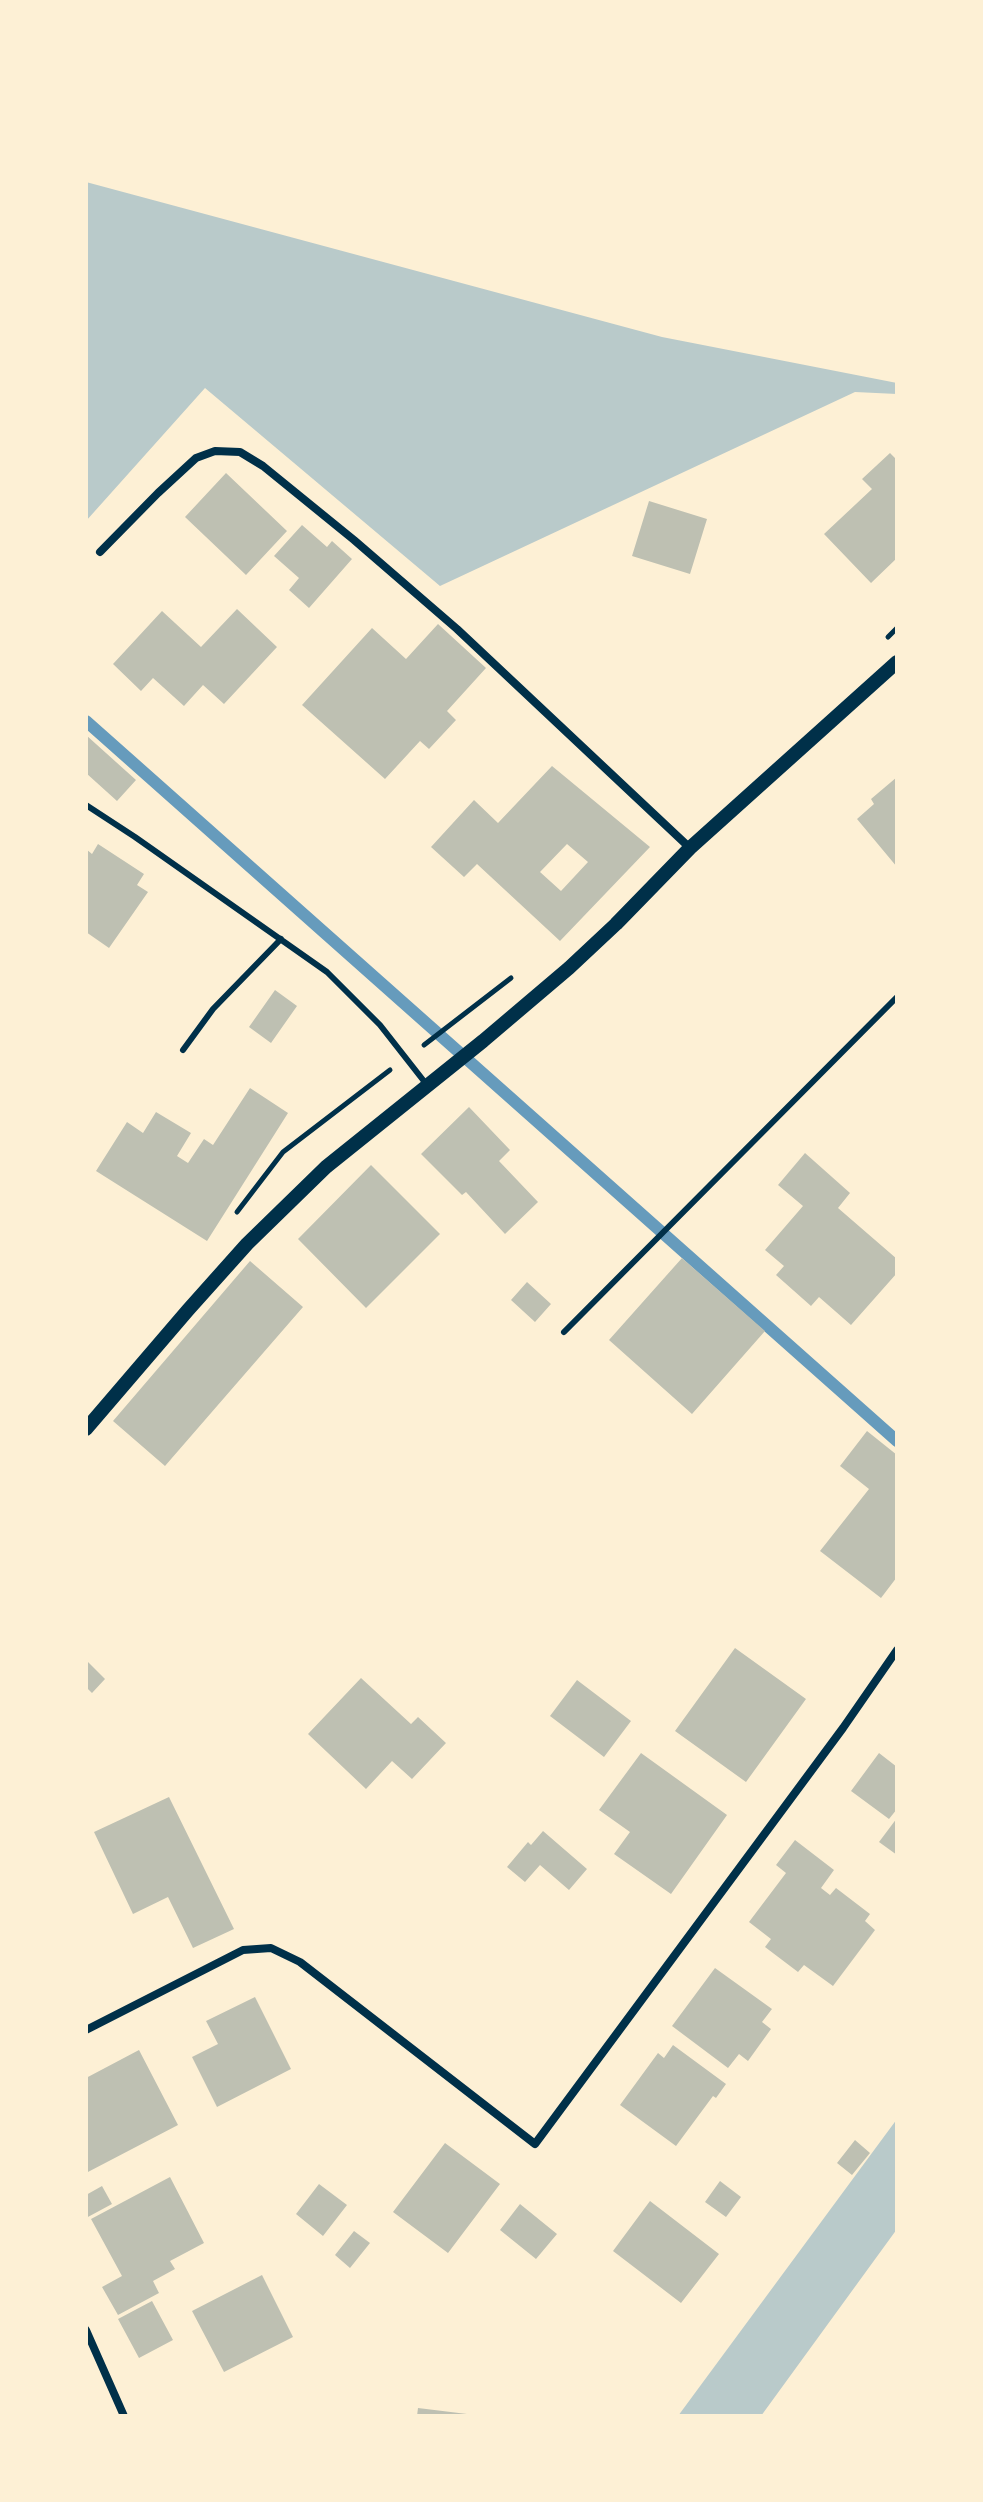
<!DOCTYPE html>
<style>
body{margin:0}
#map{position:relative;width:983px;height:2502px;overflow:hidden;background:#fdf0d5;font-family:Bitter,serif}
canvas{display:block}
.frame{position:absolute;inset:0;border:88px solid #fdf0d5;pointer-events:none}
</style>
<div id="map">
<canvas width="983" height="2502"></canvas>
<div class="frame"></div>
</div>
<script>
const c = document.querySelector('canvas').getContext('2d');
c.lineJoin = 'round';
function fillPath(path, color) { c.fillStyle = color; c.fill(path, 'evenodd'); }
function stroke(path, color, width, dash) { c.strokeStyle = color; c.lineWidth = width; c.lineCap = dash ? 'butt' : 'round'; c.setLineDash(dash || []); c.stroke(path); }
const green = new Path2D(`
 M 86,182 L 662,337 L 897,383 L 897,394 L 855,392 L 440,586 L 205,388 L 86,521 Z
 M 897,2119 L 897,2229 L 761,2416 L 678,2416 Z`);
const stream = new Path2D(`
 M 86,721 L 897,1441`);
const building = new Path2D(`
 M 890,453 L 897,460 L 897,558 L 871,583 L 824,534 L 872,489 L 862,479 Z
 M 226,473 L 287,531 L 246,575 L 185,517 Z
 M 649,501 L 707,519 L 690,574 L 632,556 Z
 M 302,525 L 327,547 L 332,541 L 352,559 L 309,608 L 289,590 L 299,578 L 274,556 Z
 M 237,609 L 277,647 L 224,704 L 203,685 L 184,706 L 153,678 L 141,691 L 113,664 L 162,611 L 201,647 Z
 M 438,624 L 486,668 L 447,711 L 456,720 L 429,749 L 420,741 L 385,779 L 302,705 L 372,628 L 406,659 Z
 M 86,735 L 136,780 L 117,801 L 86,773 Z
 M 552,766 L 650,847 L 560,941 L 477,864 L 464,877 L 431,847 L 474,800 L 498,823 ZM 567,844 L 588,862 L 561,891 L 540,872 Z
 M 897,777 L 897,867 L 857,819 L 874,804 L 871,799 Z
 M 98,844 L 144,874 L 137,885 L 148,892 L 109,948 L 86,932 L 86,849 L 92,854 Z
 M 275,990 L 297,1006 L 271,1043 L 249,1027 Z
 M 250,1088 L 288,1113 L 207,1241 L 96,1171 L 127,1122 L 143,1133 L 156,1112 L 191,1133 L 177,1156 L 188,1163 L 204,1139 L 213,1145 Z
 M 469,1107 L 510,1150 L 499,1161 L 538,1202 L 505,1234 L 466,1192 L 462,1195 L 421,1154 Z
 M 805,1153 L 850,1193 L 838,1208 L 897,1259 L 897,1273 L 851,1325 L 819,1297 L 811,1306 L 776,1275 L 784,1266 L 765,1250 L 803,1206 L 778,1185 Z
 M 371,1165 L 440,1234 L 366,1308 L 298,1239 Z
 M 682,1258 L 765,1331 L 692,1414 L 609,1340 Z
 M 250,1261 L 303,1307 L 165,1466 L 113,1421 Z
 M 527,1282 L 551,1304 L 535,1322 L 511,1300 Z
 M 867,1431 L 897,1455 L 897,1577 L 881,1598 L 820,1551 L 869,1489 L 840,1466 Z
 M 735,1648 L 806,1699 L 746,1782 L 675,1731 Z
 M 86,1660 L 105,1679 L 92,1693 L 86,1687 Z
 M 361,1678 L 411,1724 L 418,1717 L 446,1743 L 412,1779 L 392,1761 L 366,1789 L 308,1734 Z
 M 577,1680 L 631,1721 L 604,1757 L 550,1716 Z
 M 641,1753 L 727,1815 L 671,1894 L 614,1854 L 630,1832 L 599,1810 Z
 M 879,1753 L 897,1767 L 897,1809 L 889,1819 L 851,1791 Z
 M 169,1797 L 234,1929 L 193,1948 L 168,1897 L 133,1914 L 94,1832 Z
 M 897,1818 L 897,1855 L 879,1842 Z
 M 543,1831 L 587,1869 L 569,1890 L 540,1865 L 525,1882 L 507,1867 L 528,1842 L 531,1845 Z
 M 795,1840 L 834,1870 L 821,1888 L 830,1895 L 836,1888 L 870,1914 L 865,1921 L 875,1930 L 833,1986 L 804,1965 L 798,1972 L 765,1947 L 771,1939 L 749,1922 L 786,1873 L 776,1865 Z
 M 715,1968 L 772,2009 L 762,2022 L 771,2029 L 748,2061 L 739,2054 L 728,2068 L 672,2026 Z
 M 255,1997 L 291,2069 L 217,2107 L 192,2057 L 218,2044 L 206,2021 Z
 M 673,2045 L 726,2084 L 716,2098 L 713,2096 L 676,2146 L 620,2105 L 658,2053 L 664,2058 Z
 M 139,2050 L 178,2125 L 86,2173 L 86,2078 Z
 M 855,2140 L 870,2153 L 852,2175 L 837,2163 Z
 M 445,2143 L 500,2184 L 448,2253 L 393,2212 Z
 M 170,2177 L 204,2243 L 170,2261 L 175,2269 L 153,2281 L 159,2293 L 118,2315 L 102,2287 L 122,2276 L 91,2219 Z
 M 720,2181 L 741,2197 L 726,2217 L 705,2202 Z
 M 319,2184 L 347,2205 L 323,2236 L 296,2214 Z
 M 102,2186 L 112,2204 L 86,2218 L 86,2195 Z
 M 650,2201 L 719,2254 L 681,2303 L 613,2251 Z
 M 520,2204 L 557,2234 L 536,2259 L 500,2230 Z
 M 354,2231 L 370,2243 L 350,2268 L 335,2255 Z
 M 262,2275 L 293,2337 L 224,2372 L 192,2311 Z
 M 152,2301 L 173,2340 L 139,2358 L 118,2319 Z
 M 418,2408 L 467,2414 L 467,2416 L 417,2416 Z`);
const path = new Path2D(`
 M 888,637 L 897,628
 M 424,1045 L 511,978
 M 237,1212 L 283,1152 L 390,1070`);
const service = new Path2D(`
 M 86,805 L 135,837 L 327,972 L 380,1025 L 427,1085
 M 183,1050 L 213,1009 L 281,939
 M 564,1332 L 897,997`);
const minor = new Path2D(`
 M 100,552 L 158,493 L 196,458 L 215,451 L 240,452 L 263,466 L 354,540 L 457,629 L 690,848
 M 86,2030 L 243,1950 L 271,1948 L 300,1962 L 535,2144 L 843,1728 L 897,1650
 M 86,2330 L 124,2416`);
const tertiary = new Path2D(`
 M 86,1429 L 188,1310 L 247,1244 L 326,1167 L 483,1041 L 569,968 L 616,924 L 690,848 L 897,662`);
fillPath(green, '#b9caca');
stroke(stream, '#669bbc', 12);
fillPath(building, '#bec0b2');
stroke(path, '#003049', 5);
stroke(service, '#003049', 6);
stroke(minor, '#003049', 8);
stroke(tertiary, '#003049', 14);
</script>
